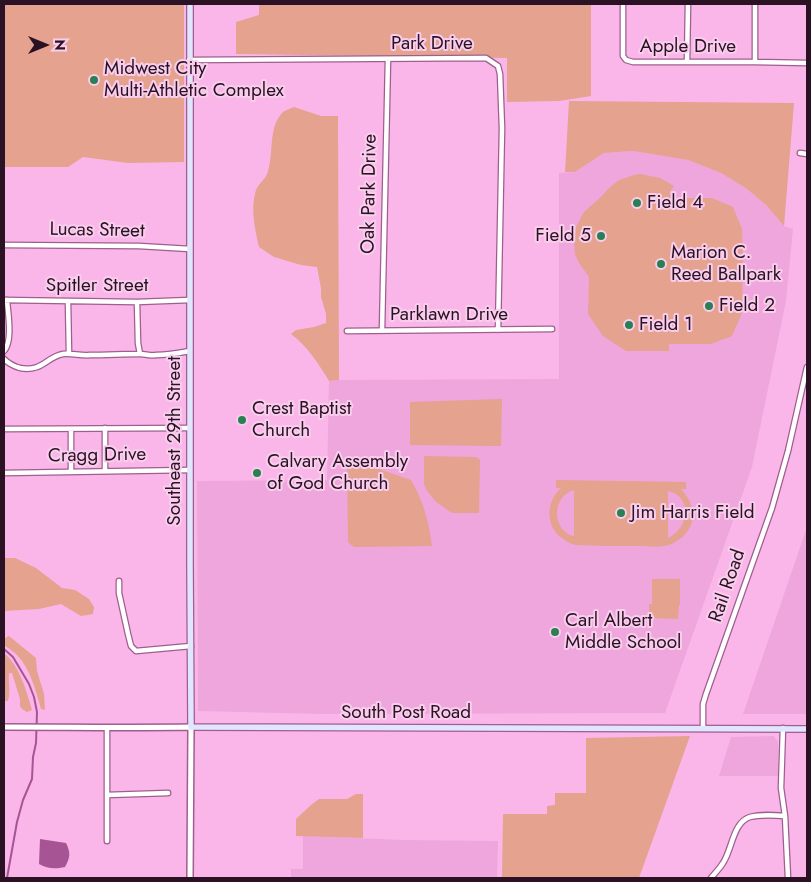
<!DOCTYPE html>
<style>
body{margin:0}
#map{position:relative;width:811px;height:882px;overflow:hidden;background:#fbb6e9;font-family:Jost,sans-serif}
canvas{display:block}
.frame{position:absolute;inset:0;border:5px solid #2a1124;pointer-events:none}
.north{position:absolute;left:20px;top:20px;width:50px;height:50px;-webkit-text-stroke:4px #f8ceec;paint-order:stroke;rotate:90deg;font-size:14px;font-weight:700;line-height:20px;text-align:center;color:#2a1124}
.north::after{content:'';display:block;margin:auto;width:18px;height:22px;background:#2a1124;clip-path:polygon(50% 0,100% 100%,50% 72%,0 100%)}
</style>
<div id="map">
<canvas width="811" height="882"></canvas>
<div class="frame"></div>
<div class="north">N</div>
</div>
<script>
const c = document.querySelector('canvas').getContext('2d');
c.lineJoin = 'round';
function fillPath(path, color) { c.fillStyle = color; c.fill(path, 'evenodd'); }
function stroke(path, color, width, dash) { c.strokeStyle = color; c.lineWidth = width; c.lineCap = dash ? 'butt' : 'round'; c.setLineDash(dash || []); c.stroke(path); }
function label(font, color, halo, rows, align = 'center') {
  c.font = font + ' Jost,sans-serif'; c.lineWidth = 4; c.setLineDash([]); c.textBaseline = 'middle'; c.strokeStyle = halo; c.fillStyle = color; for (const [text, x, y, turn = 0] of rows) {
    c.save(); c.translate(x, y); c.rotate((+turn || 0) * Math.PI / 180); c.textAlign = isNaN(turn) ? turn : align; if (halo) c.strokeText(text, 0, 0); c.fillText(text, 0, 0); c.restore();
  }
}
const built = new Path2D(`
 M 633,151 L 688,160 L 721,173 L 747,189 L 766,205 L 784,226 L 793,229 L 786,301 L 752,467 L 665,713 L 322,714 L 198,711 L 197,481 L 327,480 L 329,381 L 339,380 L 559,379 L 559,173 L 575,172 L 604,153 Z
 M 807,527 L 807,714 L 743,714 Z
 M 774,736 L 778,742 L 778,776 L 719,776 L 731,737 Z
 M 303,836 L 404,840 L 498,841 L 497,878 L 291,878 L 291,869 L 303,869 Z`);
const green = new Path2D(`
 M 4,4 L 184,4 L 184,162 L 128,163 L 83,157 L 68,167 L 4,167 Z
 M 259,4 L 591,4 L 591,96 L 559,101 L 507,102 L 507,58 L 236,54 L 236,22 L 259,15 Z
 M 569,101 L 794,103 L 784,226 L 766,205 L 747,189 L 721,173 L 688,160 L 633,151 L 604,153 L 575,172 L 565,172 Z
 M 294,107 L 321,116 L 338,116 L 339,380 L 329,381 C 318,363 308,347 291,334 L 296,330 L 314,327 L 326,323 L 326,314 L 321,297 L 321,288 L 317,267 L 301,265 L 274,257 L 259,247 C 255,229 250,209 256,190 C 259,183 267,178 268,171 C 274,151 268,127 283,112 C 286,110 291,108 294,107 Z
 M 640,174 L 660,178 L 674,186 L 669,193 L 675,198 L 712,198 L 733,207 L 742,229 L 743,265 L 742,313 L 732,336 L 711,344 L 669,344 L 669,351 L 626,351 L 603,336 L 588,314 L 589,277 L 579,263 L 575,254 L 574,243 L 576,227 L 584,212 L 602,196 L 608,189 L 619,180 L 634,175 Z
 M 502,399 L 501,446 L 410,445 L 410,402 Z
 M 424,456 L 476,457 L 480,460 L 479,513 L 452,513 L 436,502 L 427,491 L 424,484 Z
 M 347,463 L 376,468 L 411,480 C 423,500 429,522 432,546 L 354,547 L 348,542 Z
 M 556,480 L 686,482 L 686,489 L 681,489 C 689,498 695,508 692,521 C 690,532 680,541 669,545 C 660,548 648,546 638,546 C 617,546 597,546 576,545 C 572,544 568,543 565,540 C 545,529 545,502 561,488 L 556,488 ZM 574,490 L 574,536 L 573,536 C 551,529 552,496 574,490 ZM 668,491 C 692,496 690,528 668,538 Z
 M 4,558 L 15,558 L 36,568 L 62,588 L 75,590 L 89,599 L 94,607 L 93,614 L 81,616 L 61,604 L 39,609 L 4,611 Z
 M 652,579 L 680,579 L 680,605 L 679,605 L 678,619 L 649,618 L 649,604 L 652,604 Z
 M 9,636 L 36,658 L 37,671 L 44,694 L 45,710 L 41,709 C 36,691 30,668 17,655 C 13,651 8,648 4,645 L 4,639 Z
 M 4,653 C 20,667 26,689 32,710 L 27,712 L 22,709 L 20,706 L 20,699 L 12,673 L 9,673 C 8,683 11,691 8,701 L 4,701 Z
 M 690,736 L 639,878 L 502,878 L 503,814 L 547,814 L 547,806 L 555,805 L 555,793 L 586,793 L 586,738 Z
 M 356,794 L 363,794 L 363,838 L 296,836 L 296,819 L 311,805 L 319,799 L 347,799 Z`);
const water = new Path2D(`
 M 40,839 L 66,843 C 71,853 70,858 65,867 C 55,869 48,869 39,864 Z`);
const stream = new Path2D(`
 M 4,649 L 13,657 L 29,684 L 34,697 L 37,712 L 36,743 L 33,757 L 32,779 L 23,800 L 17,822 L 7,878`);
const minor = new Path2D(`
 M 623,4 L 623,56 L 626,60 L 633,62 L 755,62 L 807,63
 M 189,60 L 486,58 L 498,66 L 500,74 L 502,128 L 498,330
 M 687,62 L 688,4
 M 755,62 L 755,4
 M 800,153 L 807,154
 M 4,245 L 139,246 L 190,249
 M 4,300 L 137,302 L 190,300
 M 68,301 L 69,354
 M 137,302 L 138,343 L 140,354
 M 382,330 L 388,59
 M 347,331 L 552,329
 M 4,351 C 13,341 8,314 7,300
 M 4,359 C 9,364 13,366 20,368 C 43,372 46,357 63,354 C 72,353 81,356 90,355 C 107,355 124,354 140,354 C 146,354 151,356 156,355 C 167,355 179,353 190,351
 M 4,429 L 190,428
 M 105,471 L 105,428
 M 71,472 L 71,429
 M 4,473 L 190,470
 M 119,581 L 119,593 L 128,634 L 131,646 L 136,651 L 191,646
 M 703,728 L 703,704 L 706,694 L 772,508 L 788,451 L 807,367
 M 783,728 L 781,788 L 785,816 L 788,878
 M 107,795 L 168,793
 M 107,841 L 107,728
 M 711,878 C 715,873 720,868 723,863 C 732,850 733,822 750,817 C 761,814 773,815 785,816`);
const tertiary = new Path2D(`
 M 4,727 C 66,727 129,728 191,727 L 190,878`);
const secondary = new Path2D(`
 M 190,4 L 190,565 L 191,727 L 807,729`);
const markers = [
 [94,80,5,"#2b8053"],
 [637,203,5,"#2b8053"],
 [601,236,5,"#2b8053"],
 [661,264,5,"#2b8053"],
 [709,306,5,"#2b8053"],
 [629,325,5,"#2b8053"],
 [242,420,5,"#2b8053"],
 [257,473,5,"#2b8053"],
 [621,513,5,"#2b8053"],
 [555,632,5,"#2b8053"]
];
const streetNames = [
 ["Park Drive",432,44],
 ["Apple Drive",688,47],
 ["Oak Park Drive",370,194,-89],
 ["Lucas Street",97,231,1],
 ["Spitler Street",97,286],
 ["Parklawn Drive",449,315],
 ["Southeast 29th Street",175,441,-90],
 ["Cragg Drive",97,456,-1],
 ["Rail Road",728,586,-71],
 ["South Post Road",406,713]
];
const poiNames = [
 ["Midwest City",104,69],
 ["Multi-Athletic Complex",104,91],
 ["Field 4",647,203],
 ["Field 5",591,236,"right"],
 ["Marion C.",671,253],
 ["Reed Ballpark",671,275],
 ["Field 2",719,306],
 ["Field 1",639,325],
 ["Crest Baptist",252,409],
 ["Church",252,431],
 ["Calvary Assembly",267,462],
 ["of God Church",267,484],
 ["Jim Harris Field",631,513],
 ["Carl Albert",565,621],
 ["Middle School",565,643]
];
fillPath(built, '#efa6dc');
fillPath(green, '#e4a28f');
fillPath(water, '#a75494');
stroke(stream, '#a75494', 2);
stroke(minor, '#9d5f8e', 7);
stroke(tertiary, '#9d5f8e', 8);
stroke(secondary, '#9d5f8e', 8);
stroke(minor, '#fff', 4.5);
stroke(tertiary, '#fff', 5);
stroke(secondary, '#e1e5fe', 5.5);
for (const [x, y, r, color] of markers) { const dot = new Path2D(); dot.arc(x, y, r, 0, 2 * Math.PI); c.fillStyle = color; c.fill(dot); stroke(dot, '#f8ceec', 2); }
label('19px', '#2a1124', '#f8ceec', streetNames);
label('19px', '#2a1124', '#f8ceec', poiNames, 'left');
</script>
